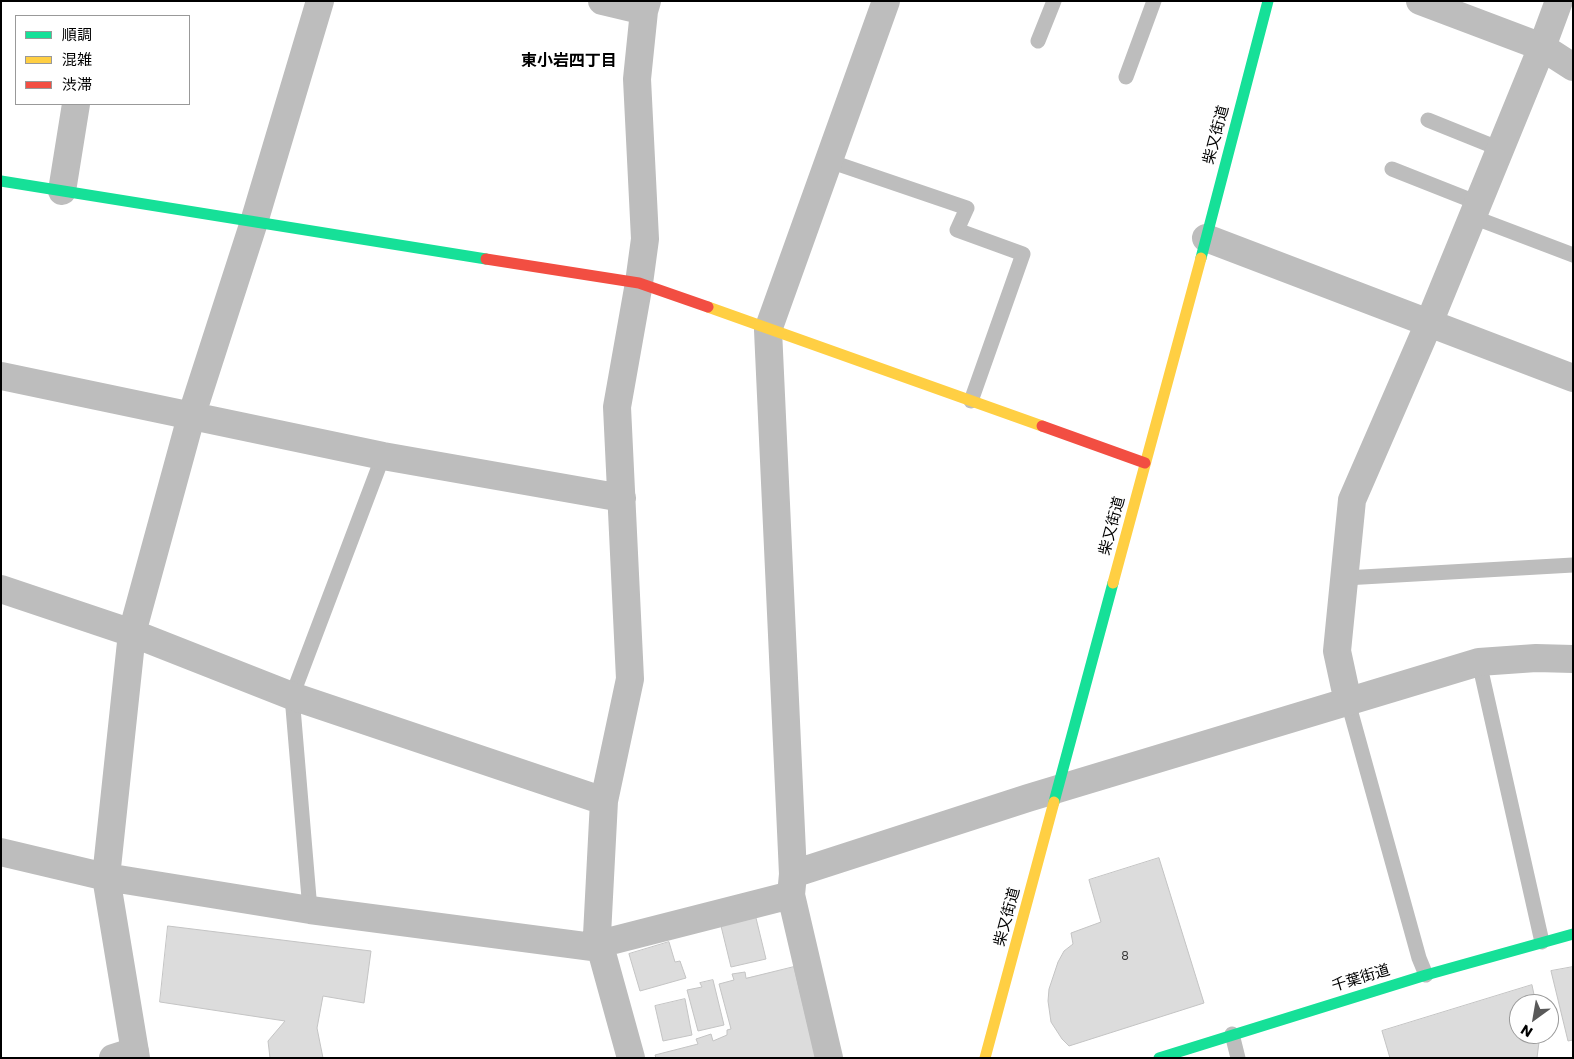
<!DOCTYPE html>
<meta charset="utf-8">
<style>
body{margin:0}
#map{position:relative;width:1574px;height:1059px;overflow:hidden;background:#fff;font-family:Poppins,"Noto Sans JP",sans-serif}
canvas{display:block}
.frame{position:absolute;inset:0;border:2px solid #000;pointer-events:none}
.legend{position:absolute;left:15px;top:15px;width:175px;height:90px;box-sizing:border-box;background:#fff;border:1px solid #999;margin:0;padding:6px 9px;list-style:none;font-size:15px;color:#000}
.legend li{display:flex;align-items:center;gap:10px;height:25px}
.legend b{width:25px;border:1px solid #999}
.north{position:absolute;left:1509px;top:994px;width:50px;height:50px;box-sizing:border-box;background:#fff;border:1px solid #999;border-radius:50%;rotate:212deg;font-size:14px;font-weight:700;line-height:20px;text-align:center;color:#000}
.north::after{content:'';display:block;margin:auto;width:18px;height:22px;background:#595959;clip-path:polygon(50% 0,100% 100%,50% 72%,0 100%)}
</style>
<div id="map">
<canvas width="1574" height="1059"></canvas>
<div class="frame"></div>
<ul class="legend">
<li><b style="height:6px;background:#16e098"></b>順調</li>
<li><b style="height:6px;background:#ffcf43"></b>混雑</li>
<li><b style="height:6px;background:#f24e42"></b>渋滞</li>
</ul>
<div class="north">N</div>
</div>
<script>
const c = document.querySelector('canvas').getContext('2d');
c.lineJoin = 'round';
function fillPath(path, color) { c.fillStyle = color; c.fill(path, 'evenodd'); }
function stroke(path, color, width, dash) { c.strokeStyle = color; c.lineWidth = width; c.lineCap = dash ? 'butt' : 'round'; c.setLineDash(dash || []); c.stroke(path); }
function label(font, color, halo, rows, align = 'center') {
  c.font = font + ' Poppins,"Noto Sans JP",sans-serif'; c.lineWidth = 4; c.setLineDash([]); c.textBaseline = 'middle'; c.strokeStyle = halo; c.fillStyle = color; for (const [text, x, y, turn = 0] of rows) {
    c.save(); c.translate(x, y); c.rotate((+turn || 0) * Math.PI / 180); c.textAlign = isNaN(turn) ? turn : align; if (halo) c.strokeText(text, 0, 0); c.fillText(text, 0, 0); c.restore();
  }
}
const building = new Path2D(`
 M 1159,858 L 1204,1003 L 1069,1046 L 1062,1039 L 1051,1022 L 1048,1001 L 1049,989 L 1058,962 L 1064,951 L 1073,944 L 1071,933 L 1101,922 L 1089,880 Z
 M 756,918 L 766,959 L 731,967 L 721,926 Z
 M 168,926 L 371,951 L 364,1003 L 323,996 L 317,1028 L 323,1058 L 270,1058 L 268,1041 L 285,1021 L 160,1002 Z
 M 669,942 L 675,962 L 680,961 L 686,978 L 640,991 L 629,954 Z
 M 794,967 L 816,1058 L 656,1058 L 655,1055 L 698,1044 L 696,1039 L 711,1034 L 713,1041 L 727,1035 L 727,1030 L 731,1029 L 719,984 L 734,980 L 732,974 L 745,972 L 746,978 Z
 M 1573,967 L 1573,1040 L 1568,1041 L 1551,971 Z
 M 713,980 L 724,1025 L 698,1031 L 687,990 L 702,987 L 700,983 Z
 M 1532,985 L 1536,1004 L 1519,1004 L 1519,1034 L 1540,1034 L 1537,1058 L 1390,1058 L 1382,1031 Z
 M 685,999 L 692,1035 L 663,1041 L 655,1006 Z`);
const lane = new Path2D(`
 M 1038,41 L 1054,1
 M 1126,77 L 1154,1
 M 1428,120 L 1500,149
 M 829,161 L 967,208 L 957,230 L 1023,254 L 971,401
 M 1392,169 L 1478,203
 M 1473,217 L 1573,255
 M 1345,578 L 1573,565
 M 1479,662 L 1542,942
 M 1348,702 L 1419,958 L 1426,975
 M 310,910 L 292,696 L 383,456
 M 1232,1034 L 1238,1058`);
const street = new Path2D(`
 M 602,1 L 644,11
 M 1420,1 L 1542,47 L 1573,67
 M 62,191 L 76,104
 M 1206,238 L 1573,378
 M 1,376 L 383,456 L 622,498
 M 1,589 L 132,633 L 292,696 L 604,801
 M 1348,702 L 1337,651 L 1352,500 L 1429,323 L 1542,47 L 1559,1
 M 1,852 L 106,877 L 310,910 L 600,948
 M 793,874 L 1028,798 L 1479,662 L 1536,658 L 1573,659
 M 599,944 L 791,895
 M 113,1058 L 135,1051
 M 136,1058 L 106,877 L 132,633 L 191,417 L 254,222 L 320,1
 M 631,1058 L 597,935 L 604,801 L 630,679 L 617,407 L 639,283 L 645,239 L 637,79 L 644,11 L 647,1
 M 829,1058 L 791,895 L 793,874 L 768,330 L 886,1`);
const fast = new Path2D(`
 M 1,181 L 486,259
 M 1201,258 L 1268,1
 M 1054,802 L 1113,583
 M 1159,1058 L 1426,975 L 1573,934`);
const slow = new Path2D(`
 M 708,307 L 1042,426
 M 1113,583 L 1201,258
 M 985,1058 L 1054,802`);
const jam = new Path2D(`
 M 486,259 L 639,283 L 708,307
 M 1042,426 L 1145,463`);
const numberNames = [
 ["8",1125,957]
];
const streetNames = [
 ["柴又街道",1217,135,-75],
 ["柴又街道",1113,526,-75],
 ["柴又街道",1008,917,-75],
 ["千葉街道",1361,979,-17]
];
const neighbourhoodNames = [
 ["東小岩四丁目",569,62]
];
fillPath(building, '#dcdcdc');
stroke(building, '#c4c4c4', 1);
stroke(lane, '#bdbdbd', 15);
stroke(street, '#bdbdbd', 28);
stroke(fast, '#16e098', 11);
stroke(slow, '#ffcf43', 11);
stroke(jam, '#f24e42', 11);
label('12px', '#373737', null, numberNames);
label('15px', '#000', '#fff', streetNames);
label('bold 16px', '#000', '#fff', neighbourhoodNames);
</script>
